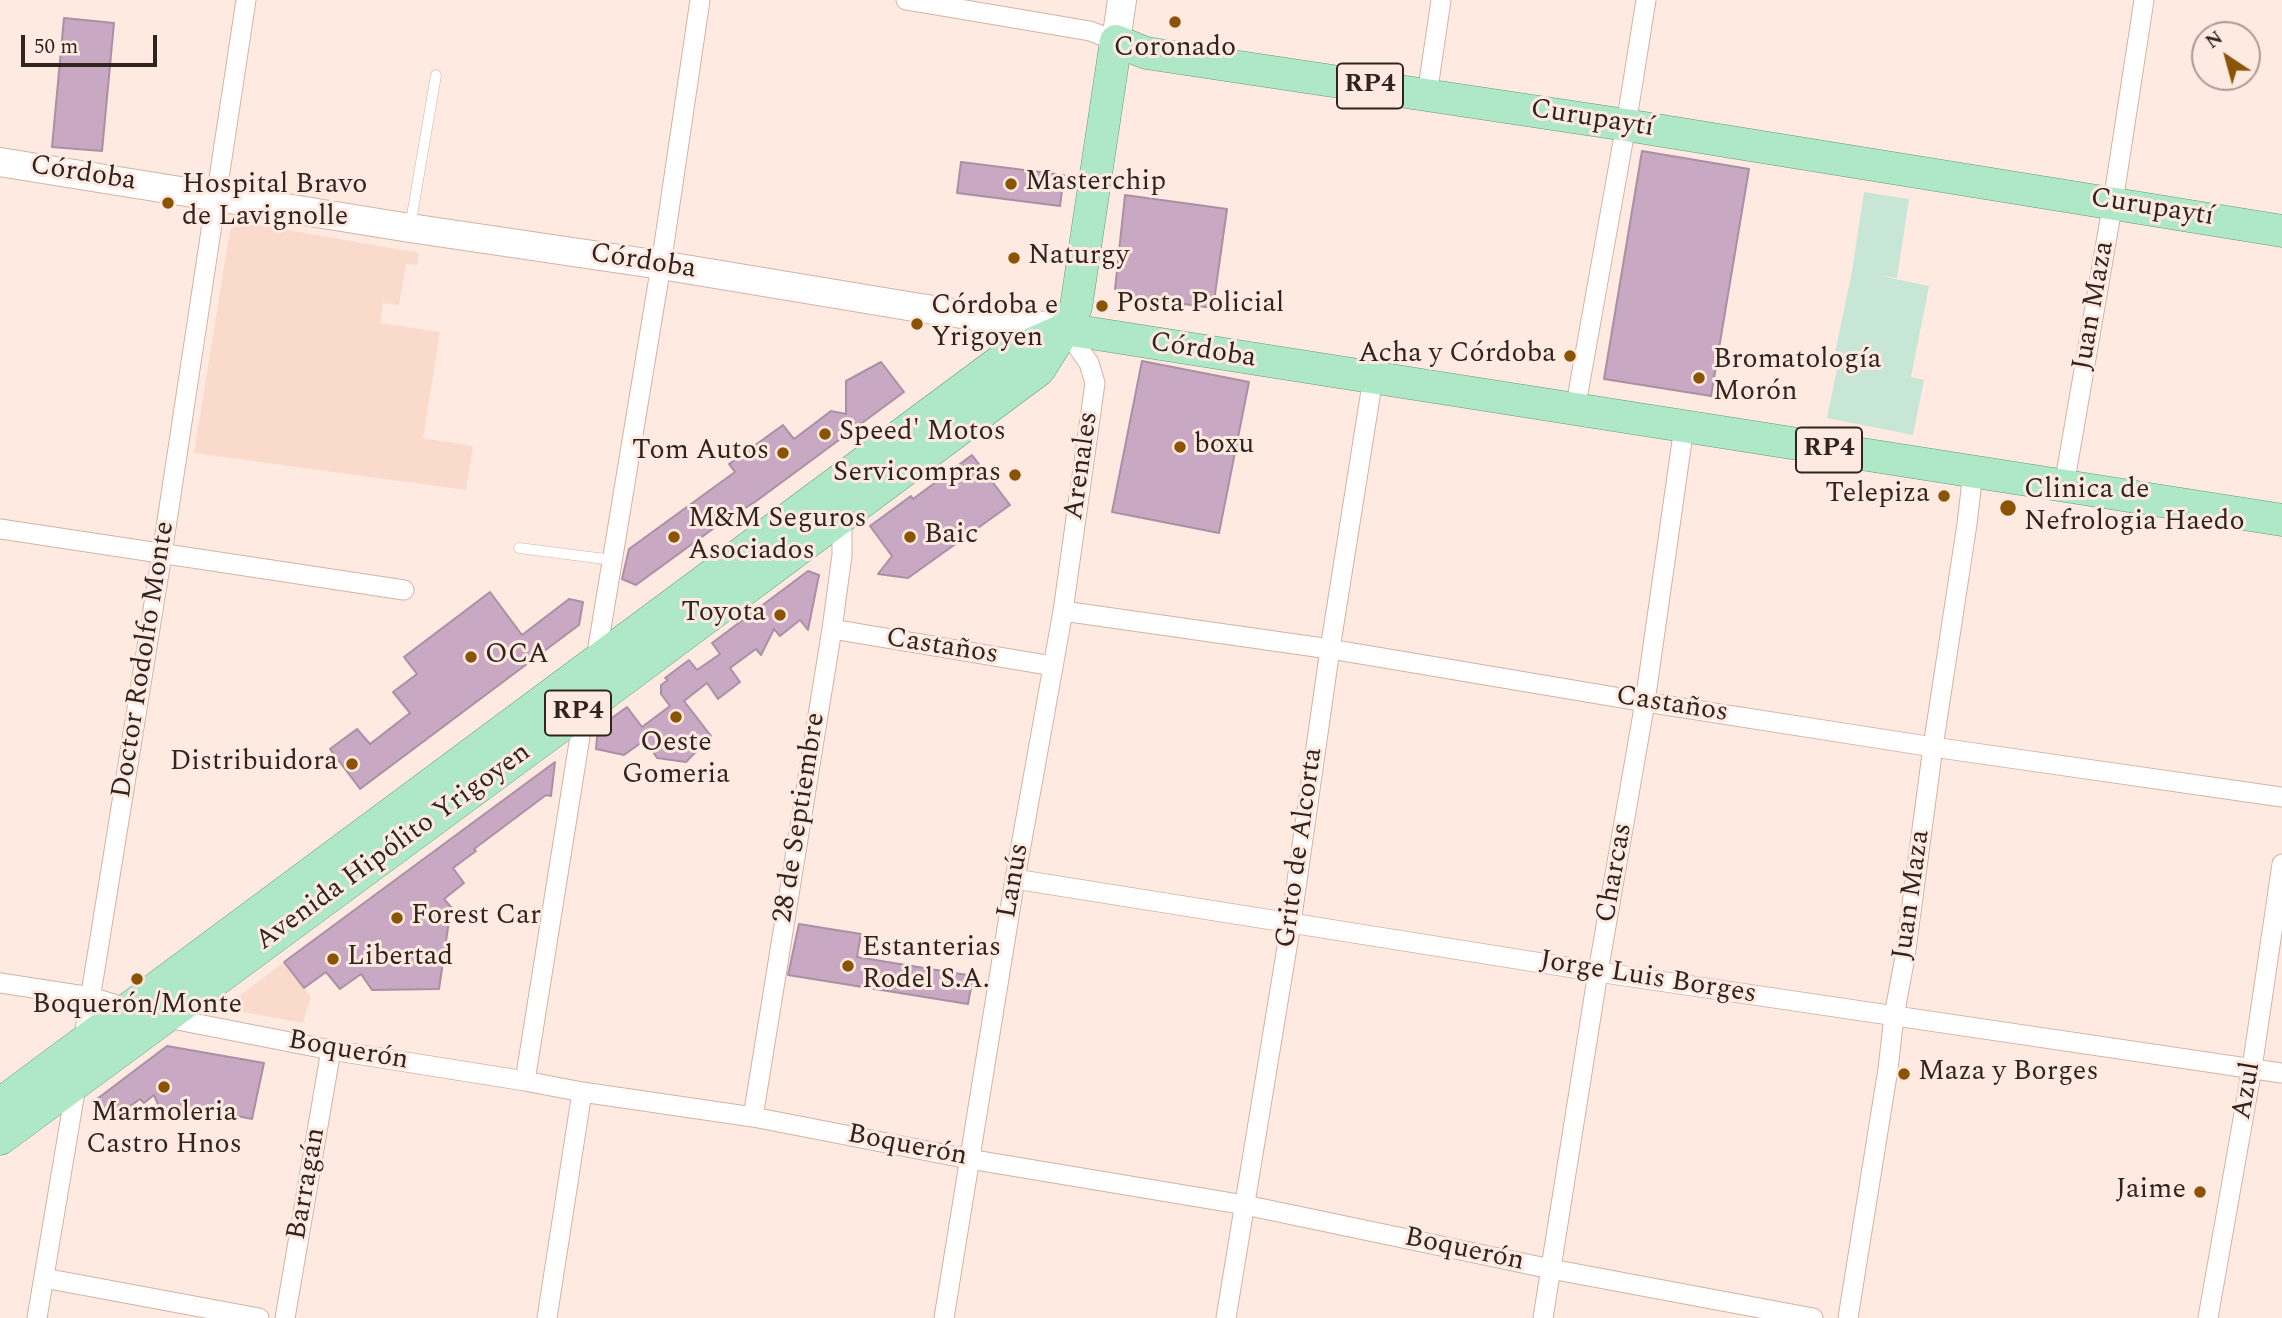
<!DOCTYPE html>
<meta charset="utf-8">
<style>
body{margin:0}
#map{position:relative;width:2282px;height:1318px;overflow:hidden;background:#feeae1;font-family:Spectral,serif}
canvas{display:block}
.north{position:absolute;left:2191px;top:21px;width:70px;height:70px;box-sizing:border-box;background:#feeae1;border:2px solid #ab9b93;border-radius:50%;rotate:324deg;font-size:19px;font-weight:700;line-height:28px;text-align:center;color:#2f241e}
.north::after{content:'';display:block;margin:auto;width:24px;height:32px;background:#8b5405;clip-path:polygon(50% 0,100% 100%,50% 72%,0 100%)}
.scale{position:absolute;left:21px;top:35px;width:136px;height:32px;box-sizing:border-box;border:4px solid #2f241e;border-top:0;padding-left:9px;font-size:21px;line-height:24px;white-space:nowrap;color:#2f241e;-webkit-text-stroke:5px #feeae1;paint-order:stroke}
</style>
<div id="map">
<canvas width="2282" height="1318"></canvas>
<div class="north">N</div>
<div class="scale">50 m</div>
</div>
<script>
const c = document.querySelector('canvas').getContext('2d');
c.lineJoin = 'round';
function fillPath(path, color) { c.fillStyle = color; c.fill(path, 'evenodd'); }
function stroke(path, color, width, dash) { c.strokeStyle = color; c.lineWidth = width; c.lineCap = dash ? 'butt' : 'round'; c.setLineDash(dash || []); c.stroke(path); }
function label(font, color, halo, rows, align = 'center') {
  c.font = font + ' Spectral,serif'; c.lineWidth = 6; c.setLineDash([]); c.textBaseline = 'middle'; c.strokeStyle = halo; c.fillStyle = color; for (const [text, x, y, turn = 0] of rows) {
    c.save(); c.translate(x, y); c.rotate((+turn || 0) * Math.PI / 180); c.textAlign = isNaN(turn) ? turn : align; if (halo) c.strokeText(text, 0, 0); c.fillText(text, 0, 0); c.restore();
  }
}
const built = new Path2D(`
 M 242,222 L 419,253 L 417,265 L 406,264 L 399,305 L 383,303 L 380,323 L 440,332 L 423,438 L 473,446 L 466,490 L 194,453 L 230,230 Z
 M 284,962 L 311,997 L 303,1023 L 239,1011 L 238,997 Z`);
const green = new Path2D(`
 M 1864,192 L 1909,199 L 1897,278 L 1876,275 L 1929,286 L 1911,377 L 1924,380 L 1913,435 L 1827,418 L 1838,364 L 1833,362 L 1852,271 Z`);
const building = new Path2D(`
 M 64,18 L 114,23 L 102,151 L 52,147 Z
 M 1642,151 L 1749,169 L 1711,396 L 1604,379 Z
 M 961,162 L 1064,175 L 1060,206 L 957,193 Z
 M 1125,195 L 1227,209 L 1213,308 L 1124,296 L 1115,289 Z
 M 1142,361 L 1249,382 L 1219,533 L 1112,512 Z
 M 881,362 L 904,392 L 755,502 L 725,520 L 636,585 L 622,579 L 629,549 L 735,472 L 729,464 L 783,425 L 794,439 L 831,411 L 846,414 L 846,381 Z
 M 972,455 L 1010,505 L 908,578 L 878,574 L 892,556 L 870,526 L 911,496 L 913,499 Z
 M 808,571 L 819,575 L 808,630 L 800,620 L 780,636 L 774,629 L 761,655 L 756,649 L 730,668 L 740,682 L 718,699 L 707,683 L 684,701 L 711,736 L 686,762 L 657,758 L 645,740 L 624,755 L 596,749 L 598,728 L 627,707 L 642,727 L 670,706 L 661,694 L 661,685 L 668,680 L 665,678 L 689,660 L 697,670 L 720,654 L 712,643 Z
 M 490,592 L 522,635 L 569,599 L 583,602 L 579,625 L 360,789 L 330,749 L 357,729 L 370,744 L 410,713 L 393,692 L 417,674 L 404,657 Z
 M 555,762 L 551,796 L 546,795 L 474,849 L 476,851 L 453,868 L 464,883 L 444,899 L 451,907 L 439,989 L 372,990 L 361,974 L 340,989 L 326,972 L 304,988 L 284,962 Z
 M 799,924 L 861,934 L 857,957 L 973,976 L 968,1004 L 788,975 Z
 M 167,1046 L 264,1063 L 252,1119 L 192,1107 L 192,1112 L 159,1107 L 154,1095 L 144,1103 L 140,1099 L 109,1122 L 93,1102 Z`);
const lane = new Path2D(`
 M 410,227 L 436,75
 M 519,548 L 613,560`);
const street = new Path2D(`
 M 906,0 L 1090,31 L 1116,41
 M 1427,95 L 1441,0
 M 1575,410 L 1626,125 L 1646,0
 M 2064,486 L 2113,202 L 2144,0
 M 0,529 L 404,590
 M 1063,611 L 1330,649 L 1645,702 L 1933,747 L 2282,797
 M 832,629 L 1053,666
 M 595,665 L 661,265 L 700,0
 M 1015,879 L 1598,972 L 2282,1073
 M 0,983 L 91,997 L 133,1010
 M 162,1017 L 331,1050 L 525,1081 L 582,1092 L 753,1117 L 969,1159 L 1245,1205 L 1551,1269 L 1813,1318
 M 83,1043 L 162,554 L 246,0
 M 525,1081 L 585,705
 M 753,1117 L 832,629 L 842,555 L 842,518
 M 44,1278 L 259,1318
 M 37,1318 L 77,1080
 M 285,1318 L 331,1050
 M 547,1318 L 582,1092
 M 944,1318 L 1015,879 L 1063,611 L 1095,383 L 1089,363 L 1065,329
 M 1226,1318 L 1291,923 L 1330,649 L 1373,378
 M 1543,1318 L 1598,972 L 1645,702 L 1684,427
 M 1848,1318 L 1888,1069 L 1894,1016 L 1905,957 L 1933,747 L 1967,524 L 1973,472
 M 2208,1318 L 2252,1068 L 2282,864`);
const secondary = new Path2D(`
 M 1116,41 L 1122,0
 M 0,162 L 410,228 L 661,265 L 920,308 L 1065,329`);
const primary = new Path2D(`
 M 1065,329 L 2282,520
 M 0,1104 L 1011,353 L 1065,329
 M 0,1139 L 584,709 L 1039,370 L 1065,329 L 1076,307 L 1116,41 L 1146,53 L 1626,125 L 2282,231`);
const markers = [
 [1175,22,7,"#8b5405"],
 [1011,184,7,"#8b5405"],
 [168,203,7,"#8b5405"],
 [1014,258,7,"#8b5405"],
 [1102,306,7,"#8b5405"],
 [917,324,7,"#8b5405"],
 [1570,356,7,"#8b5405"],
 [1699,378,7,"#8b5405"],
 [825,434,7,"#8b5405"],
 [1180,447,7,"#8b5405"],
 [783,453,7,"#8b5405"],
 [1015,475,7,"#8b5405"],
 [1944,496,7,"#8b5405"],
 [2008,508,9,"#8b5405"],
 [674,537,7,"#8b5405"],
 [910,537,7,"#8b5405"],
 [780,615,7,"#8b5405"],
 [471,657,7,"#8b5405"],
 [676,717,7,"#8b5405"],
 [352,764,7,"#8b5405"],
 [397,918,7,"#8b5405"],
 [333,959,7,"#8b5405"],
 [848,966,7,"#8b5405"],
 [137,979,7,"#8b5405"],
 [1904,1074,7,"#8b5405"],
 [164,1087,7,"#8b5405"],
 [2200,1192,7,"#8b5405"]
];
const shields = [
 [1370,86,66],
 [1829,450,66],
 [578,713,66]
];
const shieldNames = [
 ["RP4",1370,86],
 ["RP4",1829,450],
 ["RP4",578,713]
];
const poiNames = [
 ["Coronado",1175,50,"center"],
 ["Masterchip",1025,184],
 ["Hospital Bravo",182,187],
 ["de Lavignolle",182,219],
 ["Naturgy",1028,258],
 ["Posta Policial",1116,306],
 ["Córdoba e",931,308],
 ["Yrigoyen",931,340],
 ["Acha y Córdoba",1556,356,"right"],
 ["Bromatología",1713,362],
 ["Morón",1713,394],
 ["Speed' Motos",839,434],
 ["boxu",1194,447],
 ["Tom Autos",769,453,"right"],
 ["Servicompras",1001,475,"right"],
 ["Clinica de",2024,492],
 ["Nefrologia Haedo",2024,524],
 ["Telepiza",1930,496,"right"],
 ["M&M Seguros",688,521],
 ["Asociados",688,553],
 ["Baic",924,537],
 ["Toyota",766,615,"right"],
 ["OCA",485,657],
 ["Oeste",676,745,"center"],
 ["Gomeria",676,777,"center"],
 ["Distribuidora",338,764,"right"],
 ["Forest Car",411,918],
 ["Estanterias",862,950],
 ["Rodel S.A.",862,982],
 ["Libertad",347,959],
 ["Boquerón/Monte",137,1007,"center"],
 ["Maza y Borges",1918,1074],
 ["Marmoleria",164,1115,"center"],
 ["Castro Hnos",164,1147,"center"],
 ["Jaime",2186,1192,"right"]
];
const streetNames = [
 ["Curupaytí",1592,120,9],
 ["Córdoba",83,175,9],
 ["Curupaytí",2152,209,9],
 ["Córdoba",643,263,9],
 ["Juan Maza",2095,306,-80],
 ["Córdoba",1203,352,9],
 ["Arenales",1083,466,-82],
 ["Castaños",942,648,9],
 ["Doctor Rodolfo Monte",145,660,-81],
 ["Castaños",1672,706,9],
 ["28 de Septiembre",801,818,-81],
 ["Avenida Hipólito Yrigoyen",394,848,-36],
 ["Grito de Alcorta",1301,848,-82],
 ["Charcas",1616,873,-80],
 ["Lanús",1015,881,-80],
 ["Juan Maza",1913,895,-82],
 ["Jorge Luis Borges",1648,979,9],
 ["Boquerón",348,1052,10],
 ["Azul",2248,1091,-80],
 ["Boquerón",907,1147,11],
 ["Barragán",308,1184,-80],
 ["Boquerón",1464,1251,12]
];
fillPath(built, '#fadbcb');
fillPath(green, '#c8e6d6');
fillPath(building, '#c8a8c2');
stroke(building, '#a990a5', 2);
stroke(lane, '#d2b3a4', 11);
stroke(street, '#d2b3a4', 21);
stroke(secondary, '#d2b3a4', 30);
stroke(primary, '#5f9a74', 33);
stroke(lane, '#fff', 10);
stroke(street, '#fff', 19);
stroke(secondary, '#fff', 28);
stroke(primary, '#afe8c7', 32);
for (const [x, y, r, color] of markers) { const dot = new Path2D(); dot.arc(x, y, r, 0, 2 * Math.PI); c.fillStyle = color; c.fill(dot); stroke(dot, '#feeae1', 2.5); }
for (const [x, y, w] of shields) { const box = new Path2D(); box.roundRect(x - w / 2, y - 22.5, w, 45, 5); c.fillStyle = '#feeae1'; c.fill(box); stroke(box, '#2f241e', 2); }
label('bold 26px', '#2f241e', null, shieldNames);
label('28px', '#2f241e', '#feeae1', poiNames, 'left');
label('28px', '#2f241e', '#feeae1', streetNames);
</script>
